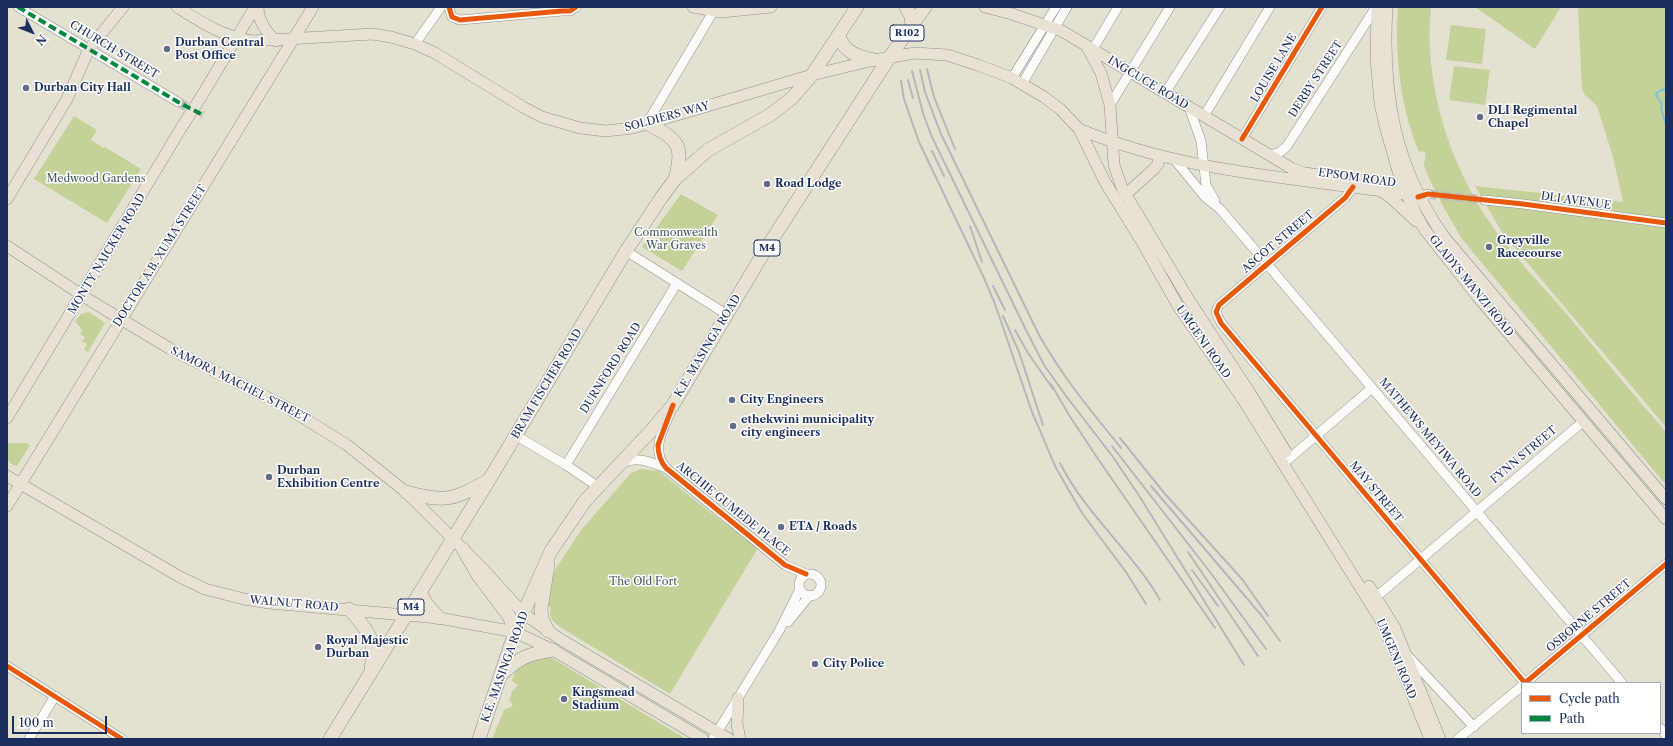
<!DOCTYPE html>
<style>
body{margin:0}
#map{position:relative;width:1673px;height:746px;overflow:hidden;background:#e4e1d1;font-family:"Libre Caslon Text",serif}
canvas{display:block}
.frame{position:absolute;inset:0;border:8px solid #1b2f5e;pointer-events:none}
.legend{position:absolute;left:1521px;top:682px;width:140px;height:52px;box-sizing:border-box;background:#fff;border:1px solid #a4acbf;margin:0;padding:5px 7px;list-style:none;font-size:12px;color:#1b2f5e}
.legend li{display:flex;align-items:center;gap:8px;height:20px}
.legend b{width:20px;border:1px solid #a4acbf}
.north{position:absolute;left:12px;top:12px;width:40px;height:40px;-webkit-text-stroke:3px #fff;paint-order:stroke;rotate:132deg;font-size:11px;font-weight:700;line-height:16px;text-align:center;color:#1b2f5e}
.north::after{content:'';display:block;margin:auto;width:14px;height:18px;background:#1b2f5e;clip-path:polygon(50% 0,100% 100%,50% 72%,0 100%)}
.scale{position:absolute;left:12px;top:716px;width:95px;height:18px;box-sizing:border-box;border:2px solid #1b2f5e;border-top:0;padding-left:5px;font-size:12px;line-height:14px;white-space:nowrap;color:#1b2f5e;-webkit-text-stroke:3px #fff;paint-order:stroke}
</style>
<div id="map">
<canvas width="1673" height="746"></canvas>
<div class="frame"></div>
<ul class="legend">
<li><b style="height:5px;background:#e8590c"></b>Cycle path</li>
<li><b style="height:5px;background:#00873e"></b>Path</li>
</ul>
<div class="north">N</div>
<div class="scale">100 m</div>
</div>
<script>
const c = document.querySelector('canvas').getContext('2d');
c.lineJoin = 'round';
function fillPath(path, color) { c.fillStyle = color; c.fill(path, 'evenodd'); }
function stroke(path, color, width, dash) { c.strokeStyle = color; c.lineWidth = width; c.lineCap = dash ? 'butt' : 'round'; c.setLineDash(dash || []); c.stroke(path); }
function label(font, color, halo, rows, align = 'center') {
  c.font = font + ' "Libre Caslon Text",serif'; c.lineWidth = 3; c.setLineDash([]); c.textBaseline = 'middle'; c.strokeStyle = halo; c.fillStyle = color; for (const [text, x, y, turn = 0] of rows) {
    c.save(); c.translate(x, y); c.rotate((+turn || 0) * Math.PI / 180); c.textAlign = isNaN(turn) ? turn : align; if (halo) c.strokeText(text, 0, 0); c.fillText(text, 0, 0); c.restore();
  }
}
const green = new Path2D(`
 M 1398,7 L 1431,7 C 1423,82 1449,165 1493,227 C 1514,257 1541,284 1565,312 C 1598,352 1632,393 1666,432 L 1666,485 L 1462,239 L 1444,208 L 1427,174 L 1424,165 L 1426,153 L 1422,151 L 1419,152 C 1401,110 1394,53 1398,7 Z
 M 1475,7 L 1561,7 L 1535,49 Z
 M 1578,7 L 1666,7 L 1666,427 L 1503,234 L 1475,186 L 1623,202 L 1613,157 L 1597,106 L 1585,95 L 1582,89 Z
 M 1451,25 L 1486,29 L 1482,64 L 1446,60 Z
 M 1454,66 L 1490,70 L 1485,105 L 1449,100 Z
 M 74,116 L 97,130 L 91,140 L 103,148 L 105,147 L 141,169 L 107,223 L 34,179 Z
 M 681,194 L 718,215 L 682,271 L 642,247 Z
 M 89,312 L 105,323 L 88,352 L 84,350 L 87,344 L 82,341 L 85,337 L 80,334 L 82,330 L 75,321 L 81,314 Z
 M 9,443 L 27,443 L 30,445 L 17,466 L 11,464 L 7,459 L 7,444 Z
 M 641,469 L 659,471 L 706,509 L 758,548 L 670,694 L 560,627 C 552,621 548,616 551,607 L 544,604 L 555,570 L 581,530 L 631,473 Z
 M 546,657 L 552,658 L 686,739 L 492,739 L 504,710 L 511,707 L 513,704 L 509,701 L 512,691 L 518,685 L 512,681 C 516,664 531,661 546,657 Z`);
const stream = new Path2D(`
 M 1666,88 L 1658,92 L 1656,95 L 1662,104 L 1661,109 L 1666,124`);
const minorTunnel = new Path2D(`
 M 178,102 L 203,115
 M 1428,194 L 1484,200`);
const minor = new Path2D(`
 M 18,7 L 178,102
 M 449,7 L 452,17 L 460,20 L 562,11 L 570,11 L 576,7
 M 415,44 L 441,7
 M 1093,49 L 1118,7
 M 1012,78 L 1056,7
 M 1022,84 L 1067,7
 M 1165,93 L 1220,7
 M 1110,105 L 1170,7
 M 1189,107 L 1201,141 L 1206,185 L 1215,201
 M 1204,116 L 1270,7
 M 647,123 L 716,7
 M 1242,139 L 1322,7
 M 1269,155 L 1279,153 L 1287,146 L 1376,7
 M 1174,159 L 1205,197 L 1220,209 L 1267,264 L 1622,683
 M 1353,187 L 1345,198 L 1219,305 L 1216,312 L 1221,323 L 1525,683 L 1666,564
 M 1418,197 L 1428,194
 M 1484,200 L 1523,204 L 1666,223
 M 626,251 L 726,314
 M 670,413 C 662,432 651,450 666,468 L 785,565 L 806,574
 M 515,435 L 566,465 L 597,486
 M 622,463 C 638,456 650,462 666,468
 M 1284,463 L 1372,388
 M 566,465 L 677,283
 M799 585a11 11 0 1 1 22 0a11 11 0 1 1-22 0Z
 M 1376,597 L 1579,425
 M 788,622 L 810,595
 M 1407,655 L 1474,727
 M 7,666 L 122,739
 M 1660,728 L 1666,735
 M 29,739 L 55,696
 M 713,739 L 779,631 L 800,589
 M 1458,739 L 1522,686`);
const major = new Path2D(`
 M 177,7 C 204,24 220,35 252,41 L 373,34 L 391,37 L 415,44 L 435,53 L 523,107 L 542,117 L 580,128 L 606,131 L 633,128 L 812,75 L 874,60 L 915,53 L 947,55 L 978,65 L 1012,78 L 1044,97 L 1060,109 L 1079,129 L 1105,182 L 1142,242 L 1178,306 L 1242,398 L 1380,619 L 1392,645 L 1430,739
 M 258,7 C 258,21 266,32 276,41
 M 693,7 L 721,12 L 771,7
 M 985,7 L 1012,14 L 1062,31 L 1291,168 L 1304,173 L 1408,186
 M 1377,7 L 1376,59 L 1380,103 L 1385,126 L 1402,185 L 1417,216 L 1425,230 L 1477,296 L 1666,519
 M 1387,7 C 1382,92 1394,167 1445,238 L 1666,499
 M 1086,45 L 1101,73 L 1110,105 L 1114,165 L 1122,188 L 1189,300 L 1250,393 L 1286,452
 M 201,97 L 255,7
 M 1079,129 C 1184,173 1300,178 1411,195
 M 1382,192 L 1391,198 L 1416,221
 M 1125,195 L 1154,169 L 1158,164 L 1159,156
 M 7,199 L 67,99 L 89,49 L 123,7
 M 7,246 L 91,301 L 169,348 L 286,407 L 347,445 L 406,492 L 483,569 L 524,614 L 560,639 L 729,739
 M 7,418 L 183,125
 M 7,476 L 180,577 L 205,589 L 244,599 L 269,603 L 439,618 L 515,632 L 553,650 L 703,739
 M 7,506 L 313,7
 M 1369,586 L 1395,628 L 1440,739
 M 738,698 L 737,724 L 740,739`);
const highway = new Path2D(`
 M 906,7 L 911,16 L 912,26
 M 839,36 C 844,52 858,57 874,60
 M 647,123 C 677,140 685,143 675,179
 M 406,492 C 446,503 453,500 489,480
 M 463,549 L 478,575 L 509,616 L 515,632
 M 548,565 L 541,609 L 542,619 L 548,631
 M 420,592 L 426,603 L 439,618
 M 349,609 C 369,632 376,638 371,670
 M 502,674 C 521,657 527,654 553,650
 M 330,739 L 489,480 L 626,251 L 661,198 L 675,179 L 708,150 L 770,115 L 792,98 L 812,75 L 857,7
 M 479,739 L 515,632 L 551,551 L 585,501 L 651,431 L 673,405 L 764,252 L 889,58 L 925,7`);
const rail = new Path2D(`
 M 927,69 L 934,97 L 955,149
 M 920,70 L 925,92 L 941,134 L 1038,333 C 1061,375 1091,411 1121,448
 M 912,71 L 923,113 L 931,135 L 1026,330 L 1044,365 L 1066,396 L 1113,457 L 1138,494 L 1244,665
 M 908,80 L 913,98
 M 901,81 L 904,99 L 919,142 L 984,278 L 995,304 L 1032,412 L 1056,468 L 1082,513 L 1126,572 L 1146,604
 M 932,151 L 944,176
 M 970,226 L 982,262
 M 993,286 L 1005,310
 M 1003,316 L 1019,352 L 1043,425
 M 1015,330 L 1028,353 L 1053,389
 M 1051,384 L 1069,415 L 1096,456 L 1215,628
 M 1120,438 L 1165,494 L 1242,579 L 1268,616
 M 1112,446 L 1210,572 L 1266,649
 M 1060,463 C 1086,515 1132,551 1160,600
 M 1151,486 L 1262,616 L 1280,641
 M 1188,552 L 1258,656
 M 1192,570 L 1218,606`);
const majorBridge = new Path2D(`
 M 183,125 L 201,97`);
const quiet = new Path2D(`
 M 18,7 L 178,102 L 203,115`);
const cycleway = new Path2D(`
 M 449,7 L 452,17 L 460,20 L 562,11 L 570,11 L 576,7
 M 1242,139 L 1322,7
 M 1353,187 L 1345,198 L 1219,305 L 1216,312 L 1221,323 L 1525,683 L 1666,564
 M 1418,197 L 1428,194 L 1523,204 L 1666,223
 M 673,405 L 658,445 C 658,454 660,461 666,468 L 785,565 L 806,574
 M 7,666 L 122,739`);
const markers = [
 [167,49,4,"#616d86"],
 [26,88,4,"#616d86"],
 [1480,117,4,"#616d86"],
 [767,184,4,"#616d86"],
 [1489,247,4,"#616d86"],
 [732,400,4,"#616d86"],
 [733,426,4,"#616d86"],
 [269,477,4,"#616d86"],
 [781,527,4,"#616d86"],
 [318,647,4,"#616d86"],
 [815,664,4,"#616d86"],
 [564,699,4,"#616d86"]
];
const shields = [
 [907,33,34],
 [767,248,26],
 [411,607,26]
];
const shieldNames = [
 ["R102",907,33],
 ["M4",767,248],
 ["M4",411,607]
];
const poiNames = [
 ["Durban Central",175,43],
 ["Post Office",175,56],
 ["Durban City Hall",34,88],
 ["DLI Regimental",1488,111],
 ["Chapel",1488,124],
 ["Road Lodge",775,184],
 ["Greyville",1497,241],
 ["Racecourse",1497,254],
 ["City Engineers",740,400],
 ["ethekwini municipality",741,420],
 ["city engineers",741,433],
 ["Durban",277,471],
 ["Exhibition Centre",277,484],
 ["ETA / Roads",789,527],
 ["Royal Majestic",326,641],
 ["Durban",326,654],
 ["City Police",823,664],
 ["Kingsmead",572,693],
 ["Stadium",572,706]
];
const streetNames = [
 ["CHURCH STREET",114,50,31],
 ["LOUISE LANE",1274,68,-59],
 ["DERBY STREET",1316,79,-57],
 ["INGCUCE ROAD",1148,83,31],
 ["SOLDIERS WAY",667,117,-15],
 ["EPSOM ROAD",1357,178,8],
 ["DLI AVENUE",1576,201,8],
 ["ASCOT STREET",1278,242,-40],
 ["MONTY NAICKER ROAD",107,254,-59],
 ["DOCTOR A.B. XUMA STREET",160,256,-58],
 ["GLADYS MANZI ROAD",1471,286,51],
 ["UMGENI ROAD",1203,342,55],
 ["K.E. MASINGA ROAD",708,346,-59],
 ["DURNFORD ROAD",611,368,-58],
 ["BRAM FISCHER ROAD",547,384,-59],
 ["SAMORA MACHEL STREET",240,385,27],
 ["MATHEWS MEYIWA ROAD",1430,438,50],
 ["FYNN STREET",1524,455,-40],
 ["MAY STREET",1376,492,50],
 ["ARCHIE GUMEDE PLACE",733,509,39],
 ["WALNUT ROAD",294,604,5],
 ["OSBORNE STREET",1589,616,-40],
 ["UMGENI ROAD",1396,659,67],
 ["K.E. MASINGA ROAD",505,667,-70]
];
const parkNames = [
 ["Medwood Gardens",96,179],
 ["Commonwealth",676,233],
 ["War Graves",676,246],
 ["The Old Fort",643,582]
];
fillPath(green, '#c4d29a');
stroke(stream, '#7ec5d0', 2);
stroke(minorTunnel, '#bcbdba', 9, [9, 4.5]);
stroke(minor, '#909191', 10);
stroke(major, '#909191', 12);
stroke(highway, '#909191', 14);
stroke(minor, '#fbfaf8', 9);
stroke(major, '#e8e2d5', 11);
stroke(highway, '#e8e2d5', 13);
stroke(rail, '#b5b7ba', 2);
stroke(majorBridge, '#909191', 12, []);
stroke(majorBridge, '#e8e2d5', 11);
stroke(quiet, '#00873e', 4, [8, 4]);
stroke(cycleway, '#e8590c', 5);
for (const [x, y, r, color] of markers) { const dot = new Path2D(); dot.arc(x, y, r, 0, 2 * Math.PI); c.fillStyle = color; c.fill(dot); stroke(dot, '#fff', 1.5); }
for (const [x, y, w] of shields) { const box = new Path2D(); box.roundRect(x - w / 2, y - 8, w, 16, 3); c.fillStyle = '#fff'; c.fill(box); stroke(box, '#1b2f5e', 1); }
label('bold 10px', '#1b2f5e', null, shieldNames);
label('bold 11px', '#1b2f5e', '#fff', poiNames, 'left');
label('11px', '#1b2f5e', '#fff', streetNames);
label('11px', '#465c62', '#fff', parkNames);
</script>
